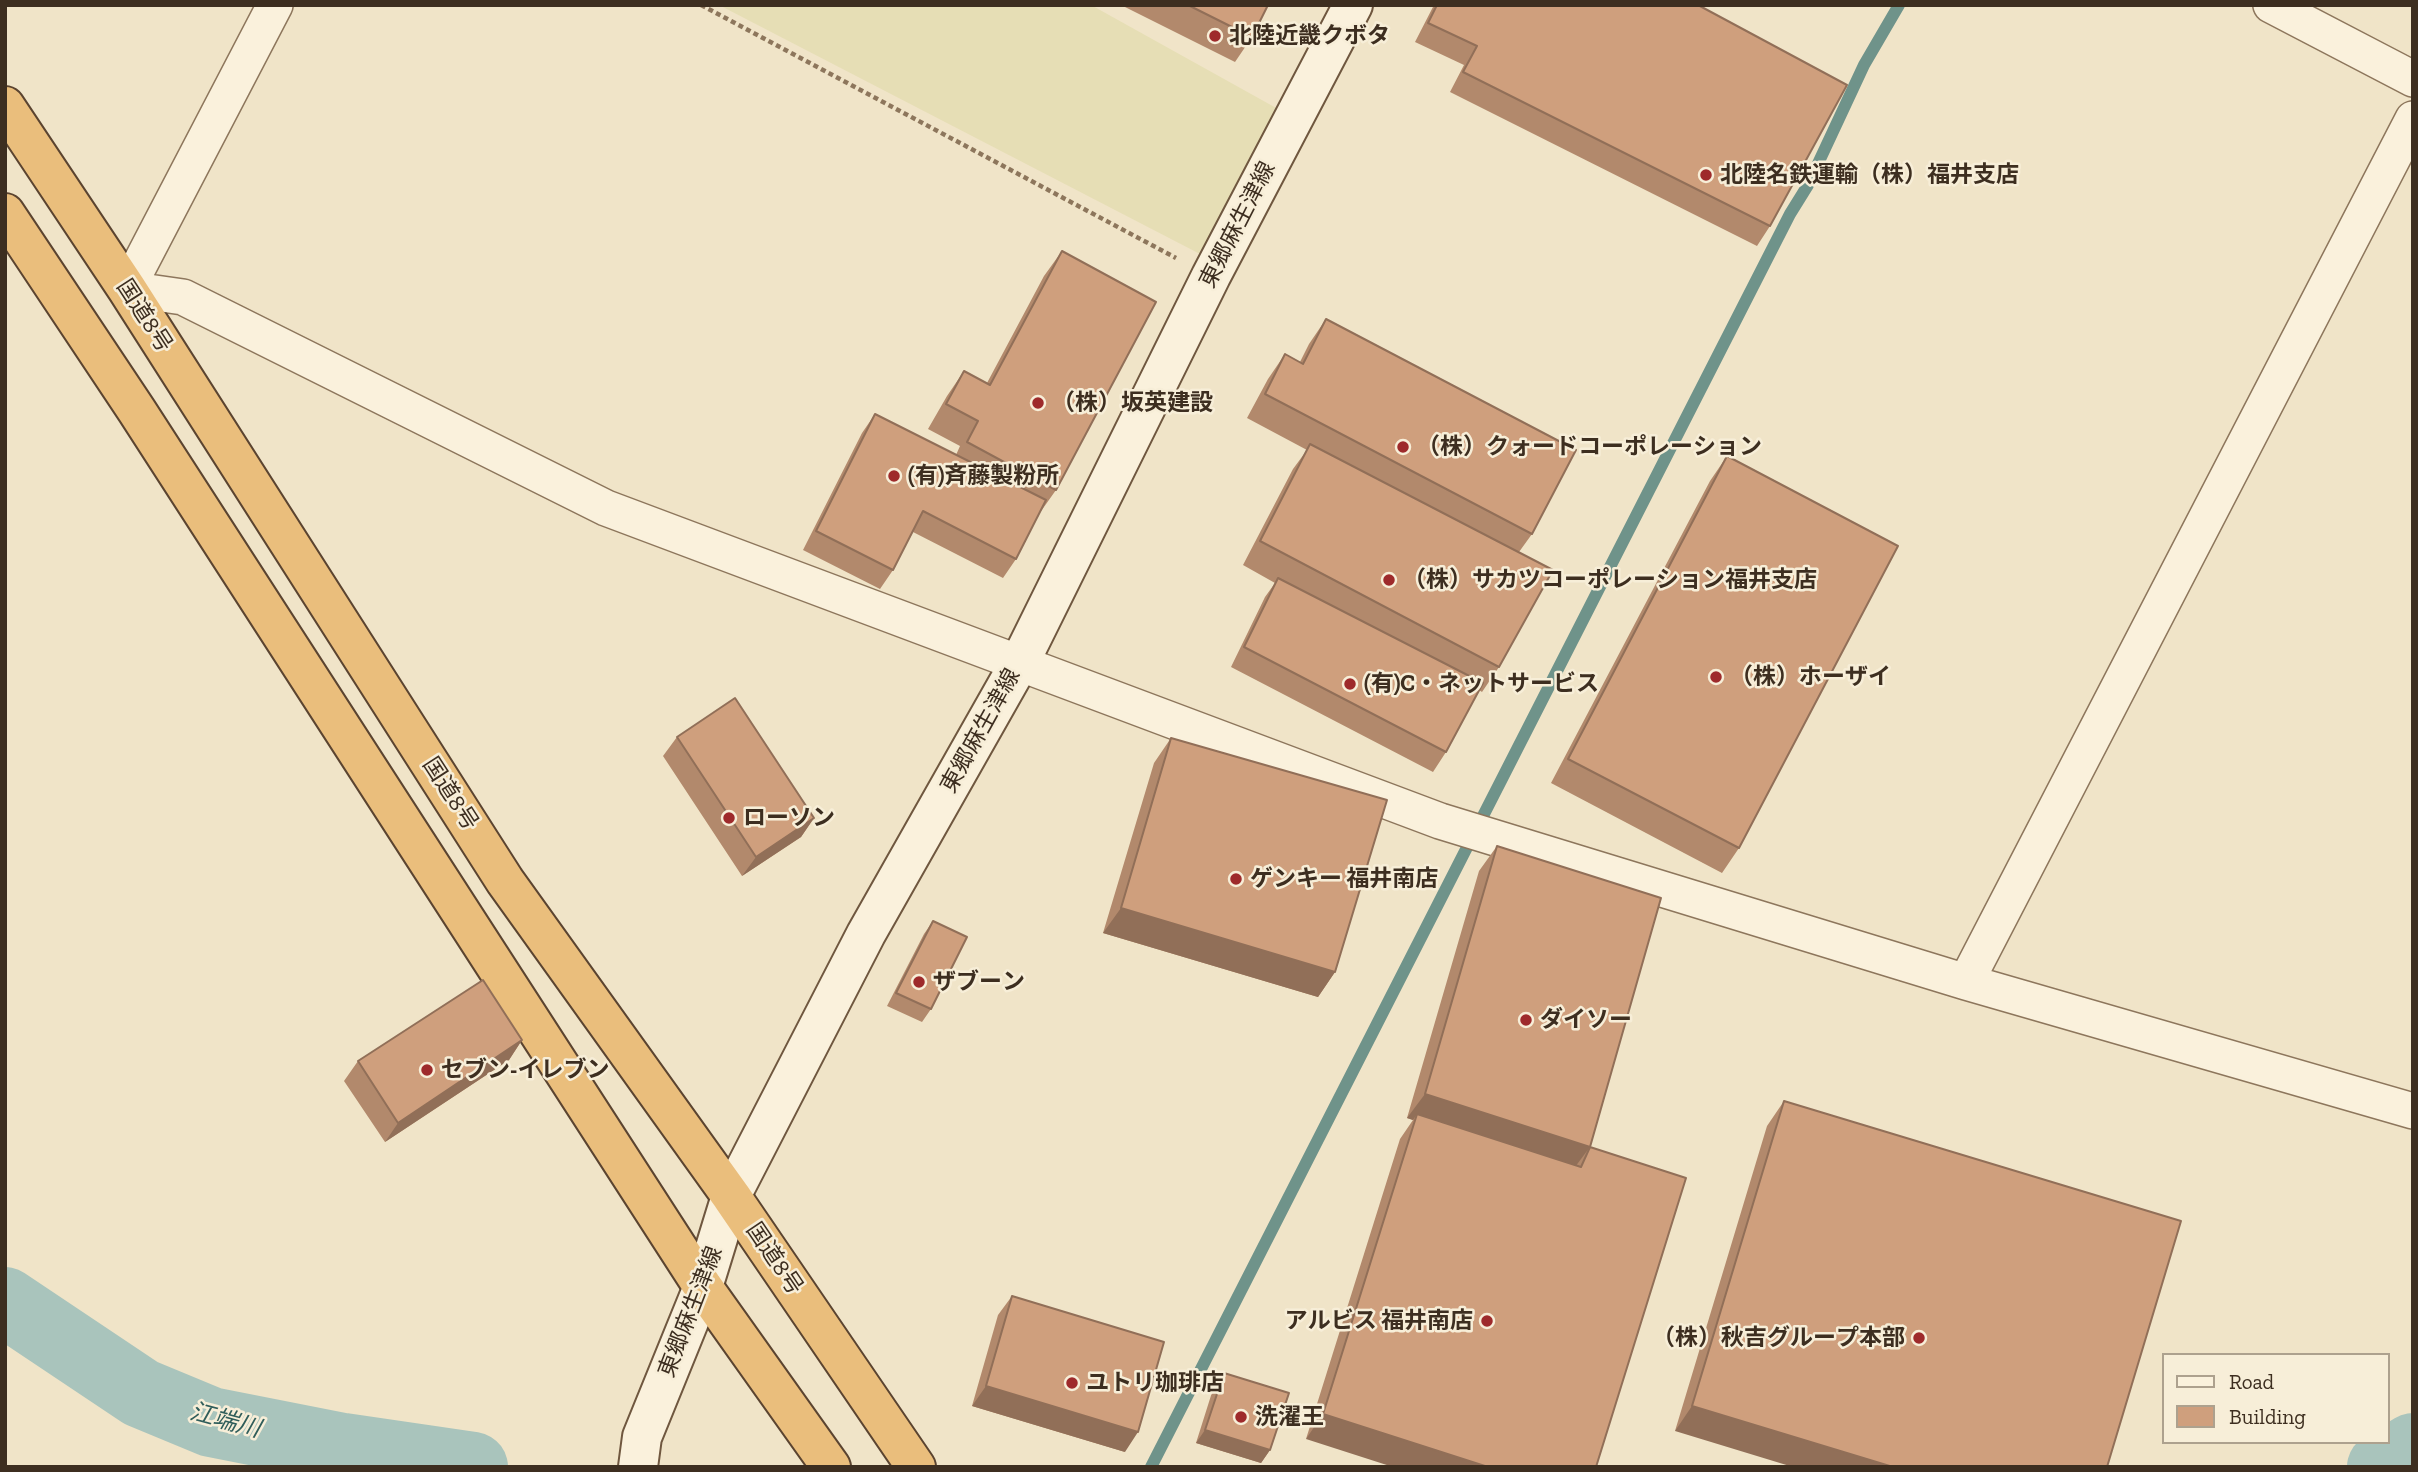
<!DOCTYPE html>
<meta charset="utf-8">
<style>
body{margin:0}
#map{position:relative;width:2418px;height:1472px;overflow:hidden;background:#f0e4c8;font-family:"Zilla Slab",serif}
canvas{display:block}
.frame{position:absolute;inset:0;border:7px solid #3d2e20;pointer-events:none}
.legend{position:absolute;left:2162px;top:1353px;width:228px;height:91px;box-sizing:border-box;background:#f7eed8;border:2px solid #ada18e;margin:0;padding:9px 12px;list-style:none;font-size:21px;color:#3d2e20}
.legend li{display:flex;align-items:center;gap:14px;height:35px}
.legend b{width:35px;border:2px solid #ada18e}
</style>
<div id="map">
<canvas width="2418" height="1472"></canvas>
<div class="frame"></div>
<ul class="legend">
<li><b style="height:9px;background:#faf1dc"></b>Road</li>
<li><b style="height:19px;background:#cf9f7d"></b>Building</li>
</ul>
</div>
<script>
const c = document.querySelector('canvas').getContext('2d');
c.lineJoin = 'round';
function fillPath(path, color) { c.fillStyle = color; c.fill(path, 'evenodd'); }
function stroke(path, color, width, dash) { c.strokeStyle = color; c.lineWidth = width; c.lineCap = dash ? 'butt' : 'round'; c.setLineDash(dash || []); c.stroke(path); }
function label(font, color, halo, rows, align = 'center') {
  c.font = font + ' "Zilla Slab","Noto Sans JP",serif'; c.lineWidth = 5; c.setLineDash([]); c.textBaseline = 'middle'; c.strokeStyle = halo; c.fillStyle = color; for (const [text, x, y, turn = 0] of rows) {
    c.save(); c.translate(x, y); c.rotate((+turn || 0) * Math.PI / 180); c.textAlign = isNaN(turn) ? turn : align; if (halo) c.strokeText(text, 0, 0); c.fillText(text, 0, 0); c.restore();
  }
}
const farmland = new Path2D(`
 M 719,5 L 1091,5 L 1278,109 L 1200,254 Z`);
const stream = new Path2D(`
 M 1151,1467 L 1790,214 L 1808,185 L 1864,65 L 1899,5`);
const river = new Path2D(`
 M 5,1302 L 141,1393 L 211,1422 L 343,1448 L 473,1467
 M 2382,1467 L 2413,1448`);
const path = new Path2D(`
 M 701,5 L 1176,258`);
const minor = new Path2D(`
 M 275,5 L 127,289 L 183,297 L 606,508 L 1440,821 L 1966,982 L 2413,1111
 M 2271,5 L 2413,79
 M 1966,982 L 2413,119`);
const secondary = new Path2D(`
 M 638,1467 L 642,1437 L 703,1287 L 731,1196 L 866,934 L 1020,662 L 1211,276 L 1353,5`);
const trunk = new Path2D(`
 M 5,106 L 127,289 L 505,881 L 731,1196 L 916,1467
 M 5,213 L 137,411 L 703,1287 L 831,1467`);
const wall = new Path2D(`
 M 1121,5 L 1268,5 L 1252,37 L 1235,62 Z
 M 1434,5 L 1698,5 L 1770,226 L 1757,246 L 1450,92 L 1464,65 L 1415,42 Z
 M 1062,251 L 1056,490 L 1039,514 L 1016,559 L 1003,578 L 913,532 L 893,570 L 880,589 L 803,550 L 862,433 L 875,414 L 956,455 L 960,446 L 928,429 L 947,396 L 964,371 L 987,383 L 1044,276 Z
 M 1326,319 L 1532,534 L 1519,552 L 1499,667 L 1482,692 L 1479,690 L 1446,752 L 1433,772 L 1231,667 L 1265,597 L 1275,583 L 1243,565 L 1293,469 L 1307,450 L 1247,418 L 1268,379 L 1285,354 L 1300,362 L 1309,344 Z
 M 1727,456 L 1739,848 L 1722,873 L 1551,783 L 1710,481 Z
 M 677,737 L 814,818 L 801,837 L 742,876 L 663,756 Z
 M 1171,738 L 1335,972 L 1318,997 L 1103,933 L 1154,763 Z
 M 1497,846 L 1590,1147 L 1686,1178 L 1306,1439 L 1400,1139 L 1413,1120 L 1407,1118 L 1479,871 Z
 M 933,921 L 931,1009 L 922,1022 L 887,1006 L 924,934 Z
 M 522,1040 L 509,1060 L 385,1142 L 344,1081 L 358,1061 Z
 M 1784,1101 L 2181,1221 L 1675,1431 L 1767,1126 Z
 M 1012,1296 L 1125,1452 L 972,1406 L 998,1315 Z
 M 1224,1373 L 1270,1450 L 1261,1463 L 1196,1443 L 1214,1386 Z`);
const shadedWall = new Path2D(`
 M 814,818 L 801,837 L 742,876 L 756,857 Z
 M 1121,908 L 1335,972 L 1318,997 L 1103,933 Z
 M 522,1040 L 509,1060 L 385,1142 L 398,1123 Z
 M 1425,1094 L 1590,1147 L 1572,1171 L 1417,1114 L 1413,1120 L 1407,1118 Z
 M 986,1386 L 1138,1432 L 1125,1452 L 972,1406 Z
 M 1692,1406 L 1893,1467 L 1793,1467 L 1675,1431 Z
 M 1323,1414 L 1488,1467 L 1393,1467 L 1306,1439 Z
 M 1205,1430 L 1270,1450 L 1261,1463 L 1196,1443 Z`);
const building = new Path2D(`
 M 1188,5 L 1268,5 L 1252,37 Z
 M 1437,5 L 1698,5 L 1847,85 L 1770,226 L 1463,72 L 1477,46 L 1428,23 Z
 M 1062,251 L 1156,302 L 1056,490 L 967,442 L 978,421 L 946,404 L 964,371 L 990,385 Z
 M 1326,319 L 1576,450 L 1532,534 L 1265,394 L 1285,354 L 1303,364 Z
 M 875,414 L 1046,500 L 1016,559 L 923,511 L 893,570 L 816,531 Z
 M 1310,444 L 1553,570 L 1499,667 L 1260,541 Z
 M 1727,456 L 1898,546 L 1739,848 L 1568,759 Z
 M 1278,578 L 1483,683 L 1446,752 L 1244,647 Z
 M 735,698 L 814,818 L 756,857 L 677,737 Z
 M 1171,738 L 1387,800 L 1335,972 L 1121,908 Z
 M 1497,846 L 1661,898 L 1590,1147 L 1425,1094 Z
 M 933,921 L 967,937 L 931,1009 L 896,993 Z
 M 483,980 L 522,1040 L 398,1123 L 358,1061 Z
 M 1784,1101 L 2181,1221 L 2107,1467 L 1893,1467 L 1692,1406 Z
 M 1417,1114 L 1581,1167 L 1590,1147 L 1686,1178 L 1596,1467 L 1488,1467 L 1323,1414 Z
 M 1012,1296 L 1164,1342 L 1138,1432 L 986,1386 Z
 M 1224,1373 L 1289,1393 L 1270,1450 L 1205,1430 Z`);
const markers = [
 [1215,36,7,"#9e2a2b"],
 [1706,175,7,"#9e2a2b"],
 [1038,403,7,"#9e2a2b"],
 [1403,447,7,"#9e2a2b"],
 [894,476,7,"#9e2a2b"],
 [1389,580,7,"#9e2a2b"],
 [1716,677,7,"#9e2a2b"],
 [1350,684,7,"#9e2a2b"],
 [729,818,7,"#9e2a2b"],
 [1236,879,7,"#9e2a2b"],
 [919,982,7,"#9e2a2b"],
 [1526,1020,7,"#9e2a2b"],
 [427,1070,7,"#9e2a2b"],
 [1487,1321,7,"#9e2a2b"],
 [1919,1338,7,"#9e2a2b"],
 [1072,1383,7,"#9e2a2b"],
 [1241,1417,7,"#9e2a2b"]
];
const poiNames = [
 ["北陸近畿クボタ",1229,36],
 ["北陸名鉄運輸（株）福井支店",1720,175],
 ["（株）坂英建設",1052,403],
 ["（株）クォードコーポレーション",1417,447],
 ["(有)斉藤製粉所",908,476],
 ["（株）サカツコーポレーション福井支店",1403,580],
 ["（株）ホーザイ",1730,677],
 ["(有)C・ネットサービス",1364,684],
 ["ローソン",743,818],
 ["ゲンキー 福井南店",1250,879],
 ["ザブーン",933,982],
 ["ダイソー",1540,1020],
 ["セブン-イレブン",441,1070],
 ["アルビス 福井南店",1473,1321,"right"],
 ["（株）秋吉グループ本部",1905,1338,"right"],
 ["ユトリ珈琲店",1086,1383],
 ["洗濯王",1255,1417]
];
const streetNames = [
 ["東郷麻生津線",1238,225,-63],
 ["国道8号",144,316,57],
 ["東郷麻生津線",981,731,-61],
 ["国道8号",450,794,57],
 ["国道8号",774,1259,56],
 ["東郷麻生津線",691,1312,-69]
];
const waterNames = [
 ["江端川",225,1421,15]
];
fillPath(farmland, '#e6deb5');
stroke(stream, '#6f938a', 12);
stroke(river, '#a9c4bc', 70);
stroke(minor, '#8d765c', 38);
stroke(secondary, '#6f573f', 42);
stroke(trunk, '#5b4430', 42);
stroke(path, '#8d765c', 4.5, [5, 3.5]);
stroke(minor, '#faf1dc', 35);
stroke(secondary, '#faf1dc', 38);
stroke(trunk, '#eabe7c', 38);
fillPath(wall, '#b2896c');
fillPath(shadedWall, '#916f58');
fillPath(building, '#cf9f7d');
stroke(building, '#916f58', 2);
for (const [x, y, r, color] of markers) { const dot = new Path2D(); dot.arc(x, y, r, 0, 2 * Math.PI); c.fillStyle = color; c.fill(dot); stroke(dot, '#f7eed8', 2.5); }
label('bold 23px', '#3d2e20', '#f7eed8', poiNames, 'left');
label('23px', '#3d2e20', '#f7eed8', streetNames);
label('italic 24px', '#2f5d5a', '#f7eed8', waterNames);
</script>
